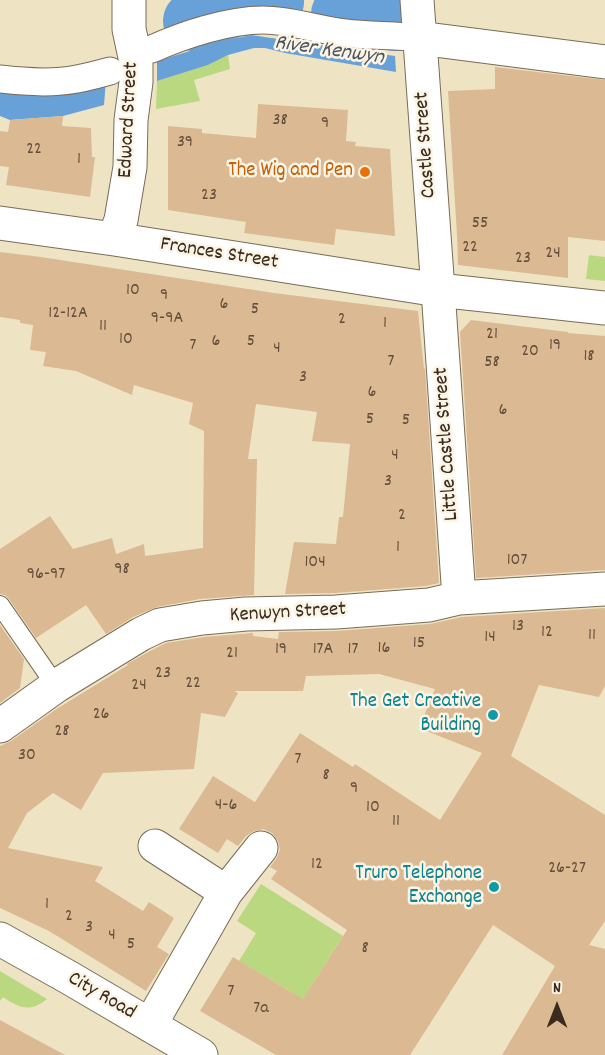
<!DOCTYPE html>
<style>
body{margin:0}
#map{position:relative;width:605px;height:1055px;overflow:hidden;background:#eee4c4;font-family:Dekko,sans-serif}
canvas{display:block}
.north{position:absolute;left:527px;top:977px;width:60px;height:60px;-webkit-text-stroke:4px #fcf5e5;paint-order:stroke;rotate:0deg;font-size:16px;font-weight:700;line-height:24px;text-align:center;color:#3b2a1e}
.north::after{content:'';display:block;margin:auto;width:21px;height:27px;background:#3b2a1e;clip-path:polygon(50% 0,100% 100%,50% 72%,0 100%)}
</style>
<div id="map">
<canvas width="605" height="1055"></canvas>
<div class="north">N</div>
</div>
<script>
const c = document.querySelector('canvas').getContext('2d');
c.lineJoin = 'round';
function fillPath(path, color) { c.fillStyle = color; c.fill(path, 'evenodd'); }
function stroke(path, color, width, dash) { c.strokeStyle = color; c.lineWidth = width; c.lineCap = dash ? 'butt' : 'round'; c.setLineDash(dash || []); c.stroke(path); }
function label(font, color, halo, rows, align = 'center') {
  c.font = font + ' Dekko,sans-serif'; c.lineWidth = 5; c.setLineDash([]); c.textBaseline = 'middle'; c.strokeStyle = halo; c.fillStyle = color; for (const [text, x, y, turn = 0] of rows) {
    c.save(); c.translate(x, y); c.rotate((+turn || 0) * Math.PI / 180); c.textAlign = isNaN(turn) ? turn : align; if (halo) c.strokeText(text, 0, 0); c.fillText(text, 0, 0); c.restore();
  }
}
const green = new Path2D(`
 M 228,55 L 230,69 L 194,80 L 200,101 L 156,109 L 157,81 L 208,65 Z
 M 589,255 L 605,257 L 605,281 L 586,279 Z
 M 261,884 L 343,936 L 290,1020 L 290,991 L 239,961 L 256,933 L 237,921 Z
 M 0,971 L 47,999 C 30,1013 19,1008 3,997 L 0,1001 Z`);
const water = new Path2D(`
 M 251,35 L 395,56 L 396,72 L 285,53 L 265,48 L 254,48 L 228,55 L 208,65 L 157,81 L 157,61 L 219,42 Z
 M 106,80 L 104,105 L 63,116 L 10,120 L 0,116 L 0,85 Z`);
const river = new Path2D(`
 M 341,14 L 383,16 L 395,21
 M 193,21 L 235,7 L 274,2`);
const building = new Path2D(`
 M 495,67 L 605,80 L 605,241 L 568,237 L 568,278 L 458,265 L 457,235 L 448,91 L 495,89 Z
 M 258,104 L 348,110 L 346,141 L 356,142 L 355,146 L 390,149 L 395,236 L 336,229 L 334,245 L 244,233 L 246,222 L 168,210 L 168,126 L 202,129 L 202,133 L 256,138 Z
 M 63,116 L 62,126 L 91,128 L 92,157 L 95,157 L 90,197 L 6,185 L 9,167 L 0,166 L 0,131 L 8,132 L 10,120 Z
 M 0,252 L 41,257 L 274,293 L 418,311 L 424,369 L 425,368 L 439,583 L 426,586 L 335,593 L 285,594 L 294,542 L 336,544 L 339,517 L 343,517 L 350,444 L 312,441 L 317,412 L 256,404 L 248,459 L 257,459 L 254,595 L 200,599 L 157,607 L 133,617 L 106,634 L 86,605 L 36,638 L 9,599 L 5,595 L 0,594 L 0,549 L 50,516 L 73,549 L 112,538 L 116,554 L 144,544 L 145,556 L 203,548 L 204,431 L 189,424 L 193,403 L 134,385 L 132,395 L 76,371 L 43,366 L 46,352 L 30,350 L 33,325 L 20,323 L 20,320 L 0,317 Z
 M 471,320 L 568,332 L 568,333 L 605,336 L 605,570 L 476,578 L 460,332 Z
 M 605,608 L 605,686 L 599,697 L 539,685 L 511,756 L 605,815 L 605,921 L 589,945 L 605,949 L 605,1055 L 502,1055 L 555,966 L 493,925 L 410,1055 L 276,1055 L 200,1011 L 233,957 L 303,999 L 347,930 L 271,879 L 277,871 L 270,867 L 276,859 L 280,850 L 278,841 L 272,833 L 263,829 L 254,831 L 246,836 L 238,846 L 227,839 L 218,853 L 179,829 L 213,776 L 255,802 L 300,733 L 353,767 L 355,764 L 440,820 L 482,753 L 419,728 L 435,689 L 379,674 L 306,676 L 303,691 L 234,691 L 238,693 L 225,717 L 201,713 L 194,769 L 103,773 L 81,810 L 53,793 L 27,813 L 8,848 L 103,867 L 95,881 L 143,911 L 149,902 L 174,918 L 157,947 L 169,954 L 146,991 L 49,931 L 0,908 L 0,746 L 11,741 L 55,710 L 128,665 L 127,664 L 150,651 L 166,643 L 204,637 L 253,633 L 253,636 L 278,639 L 279,632 L 337,631 L 430,624 L 462,617 Z
 M 0,625 L 24,659 L 20,688 L 0,703 Z
 M 0,1020 L 65,1055 L 0,1055 Z`);
const service = new Path2D(`
 M 0,605 L 56,686`);
const pedestrian = new Path2D(`
 M 152,49 C 183,35 228,20 263,20 C 291,20 318,30 345,33 C 370,36 395,35 419,38
 M 0,79 C 25,82 52,84 77,79 C 88,77 99,74 110,71`);
const minor = new Path2D(`
 M 419,38 L 605,62
 M 459,598 L 438,290 L 605,308
 M 0,726 L 56,686 L 141,634 L 160,625 L 202,618 L 246,614 L 336,612 L 429,605 L 459,598 L 605,589
 M 155,846 L 226,892
 M 150,1025 L 226,892 L 261,848`);
const tertiary = new Path2D(`
 M 0,223 L 114,239 L 438,290 L 417,0
 M 114,239 L 121,220 L 130,167 L 131,120 L 136,82 L 136,62 L 129,29 L 129,0
 M 0,939 L 68,977 L 201,1055`);
const markers = [
 [365,172,6,"#e8710a"],
 [493,715,6,"#0f9aa8"],
 [494,887,6,"#0f9aa8"]
];
const numberNames = [
 ["38",280,122],
 ["9",325,125],
 ["39",185,144],
 ["22",34,151],
 ["1",79,161],
 ["23",209,197],
 ["55",480,225],
 ["22",470,249],
 ["24",553,255],
 ["23",523,260],
 ["10",133,292],
 ["9",164,297],
 ["6",224,306],
 ["5",255,311],
 ["12-12A",68,315],
 ["9-9A",167,320],
 ["2",342,321],
 ["1",385,325],
 ["11",103,328],
 ["21",492,336],
 ["10",126,341],
 ["6",216,343],
 ["5",251,343],
 ["7",193,347],
 ["19",555,347],
 ["4",277,350],
 ["20",530,353],
 ["18",589,358],
 ["7",391,363],
 ["58",492,364],
 ["3",303,379],
 ["6",372,394],
 ["6",503,412],
 ["5",370,421],
 ["5",406,422],
 ["4",395,457],
 ["3",388,483],
 ["2",402,517],
 ["1",398,549],
 ["107",517,562],
 ["104",315,564],
 ["98",122,571],
 ["96-97",46,576],
 ["13",518,628],
 ["12",547,634],
 ["11",592,637],
 ["14",490,639],
 ["15",419,645],
 ["16",384,650],
 ["19",281,651],
 ["17A",323,651],
 ["17",353,651],
 ["21",232,655],
 ["23",163,675],
 ["22",193,685],
 ["24",139,687],
 ["26",101,716],
 ["28",62,733],
 ["30",27,757],
 ["7",298,761],
 ["8",326,777],
 ["9",354,790],
 ["4-6",226,807],
 ["10",373,809],
 ["11",396,823],
 ["12",317,866],
 ["26-27",567,870],
 ["1",47,906],
 ["2",69,918],
 ["3",89,929],
 ["4",112,937],
 ["5",131,946],
 ["8",365,950],
 ["7",231,993],
 ["7a",261,1010]
];
const streetNames = [
 ["Edward Street",130,120,-87],
 ["Castle Street",427,145,-94],
 ["Frances Street",219,255,9],
 ["Little Castle Street",448,444,-94],
 ["Kenwyn Street",288,614,-3],
 ["City Road",101,997,30]
];
const foodNames = [
 ["The Wig and Pen",353,172]
];
const cultureNames = [
 ["The Get Creative",481,703],
 ["Building",481,727],
 ["Truro Telephone",482,875],
 ["Exchange",482,899]
];
const waterNames = [
 ["River Kenwyn",329,52,8]
];
fillPath(green, '#b9d87f');
fillPath(water, '#68a1d7');
stroke(river, '#68a1d7', 60);
fillPath(building, '#dbb993');
stroke(service, '#7a6b58', 20);
stroke(pedestrian, '#7a6b58', 29);
stroke(minor, '#7a6b58', 35);
stroke(tertiary, '#7a6b58', 35);
stroke(service, '#fff', 18);
stroke(pedestrian, '#fff', 27);
stroke(minor, '#fff', 33);
stroke(tertiary, '#fff', 33);
for (const [x, y, r, color] of markers) { const dot = new Path2D(); dot.arc(x, y, r, 0, 2 * Math.PI); c.fillStyle = color; c.fill(dot); stroke(dot, '#fcf5e5', 2); }
label('18px', '#634e3b', null, numberNames);
label('21px', '#3b2a1e', '#fcf5e5', streetNames);
label('21px', '#c56008', '#fcf5e5', foodNames, 'right');
label('21px', '#0d838f', '#fcf5e5', cultureNames, 'right');
label('italic 22px', '#4b545f', '#fcf5e5', waterNames);
</script>
